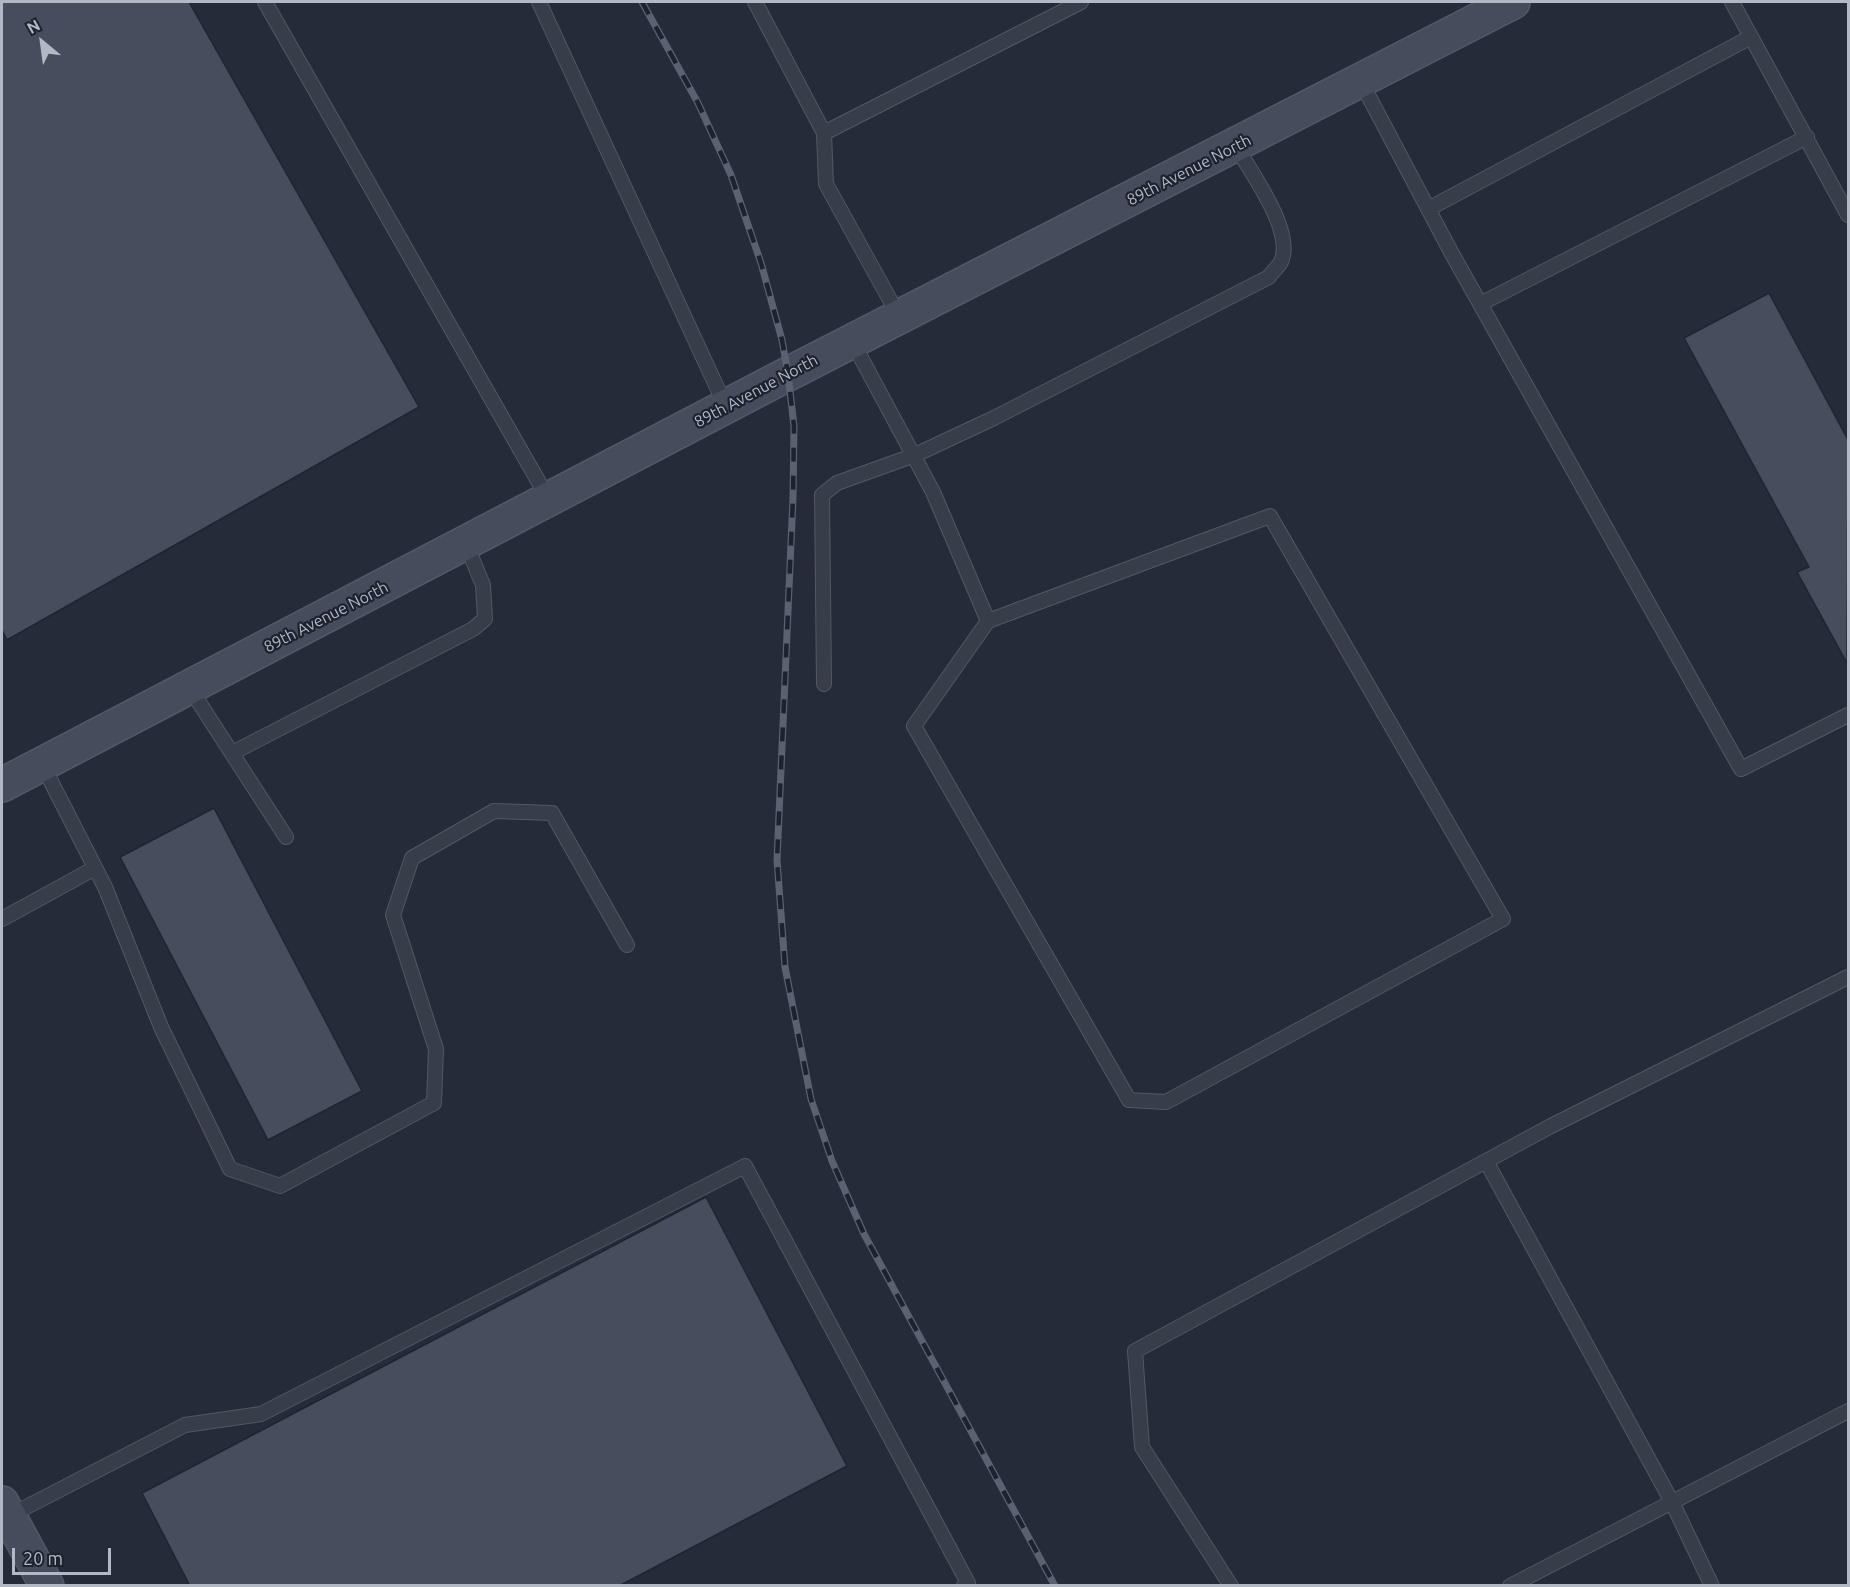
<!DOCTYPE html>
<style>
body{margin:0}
#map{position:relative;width:1850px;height:1587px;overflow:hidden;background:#252b39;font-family:Ubuntu,sans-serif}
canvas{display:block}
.frame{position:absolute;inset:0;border:3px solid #b3b8c5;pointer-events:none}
.north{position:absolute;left:12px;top:12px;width:60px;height:60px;-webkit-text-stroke:4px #1d232e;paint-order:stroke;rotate:331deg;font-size:16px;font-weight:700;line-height:24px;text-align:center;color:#b3b8c5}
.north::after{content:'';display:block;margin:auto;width:21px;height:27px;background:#b3b8c5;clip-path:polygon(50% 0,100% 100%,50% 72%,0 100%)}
.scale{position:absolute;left:12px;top:1548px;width:99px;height:27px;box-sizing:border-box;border:3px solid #b3b8c5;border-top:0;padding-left:8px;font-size:18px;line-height:21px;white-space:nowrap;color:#b3b8c5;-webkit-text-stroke:4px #1d232e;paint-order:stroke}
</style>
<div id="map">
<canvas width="1850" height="1587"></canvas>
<div class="frame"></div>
<div class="north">N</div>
<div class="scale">20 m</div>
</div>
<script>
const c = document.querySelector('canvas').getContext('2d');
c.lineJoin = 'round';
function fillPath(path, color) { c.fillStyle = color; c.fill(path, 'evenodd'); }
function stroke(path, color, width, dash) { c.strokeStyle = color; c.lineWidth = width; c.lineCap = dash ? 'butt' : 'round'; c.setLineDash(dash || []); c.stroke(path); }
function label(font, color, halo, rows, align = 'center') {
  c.font = font + ' Ubuntu,sans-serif'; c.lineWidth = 4.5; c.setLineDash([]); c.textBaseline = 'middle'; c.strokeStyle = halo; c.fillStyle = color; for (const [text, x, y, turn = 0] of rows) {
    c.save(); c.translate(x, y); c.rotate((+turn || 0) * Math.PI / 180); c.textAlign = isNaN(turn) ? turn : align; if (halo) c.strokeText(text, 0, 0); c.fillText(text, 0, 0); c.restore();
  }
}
const building = new Path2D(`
 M 2,2 L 189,2 L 419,407 L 7,640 L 2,630 Z
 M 1769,293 L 1848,440 L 1847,663 L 1797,572 L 1809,567 L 1684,338 Z
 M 214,808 L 362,1091 L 268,1140 L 120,857 Z
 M 706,1197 L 847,1466 L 619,1586 L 190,1586 L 142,1493 Z`);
const lane = new Path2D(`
 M 265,2 L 549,500
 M 539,2 L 726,407
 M 755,2 L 824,133
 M 1732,2 L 1848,215
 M 1360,80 L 1451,252 L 1741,769 L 1848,715
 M 1428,209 L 1751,37
 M 1480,304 L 1807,137
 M 900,318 L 826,184 L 824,133 L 1081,2
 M 852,341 L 933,492 L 988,621 L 914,726 L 1129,1100 L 1166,1102 L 1503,919 L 1270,516 L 988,621
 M 824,684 L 822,495 L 837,483 L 915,455 L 994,418 L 1269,277 C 1272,272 1278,267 1281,262 C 1295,231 1251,173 1236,146
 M 189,687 L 286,837
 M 234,752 L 473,629 L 485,619 L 483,585 L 466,544
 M 42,764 L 105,887 L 161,1027 L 230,1169 L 280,1186 L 434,1103 L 436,1049 L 393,915 L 412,858 L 494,811 L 552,813 L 627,945
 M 2,919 L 95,868
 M 1486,1161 L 1672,1502 L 1712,1586
 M 9,1516 L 185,1425 L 261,1414 L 745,1166 L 968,1583 L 964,1586
 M 1231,1586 L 1142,1447 L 1135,1351 L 1551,1126 L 1848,977
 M 1510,1586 L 1848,1411`);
const secondary = new Path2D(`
 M 2,785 L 788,374 L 1513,2
 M 2,1503 L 47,1586`);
const rail = new Path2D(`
 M 642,2 L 698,103 L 731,175 L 761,263 L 782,340 L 788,374 L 794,426 L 793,498 L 777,860 L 785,967 L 811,1099 L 832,1161 L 864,1234 L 1055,1586`);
const streetNames = [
 ["89th Avenue North",1189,170,-27],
 ["89th Avenue North",756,391,-28],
 ["89th Avenue North",326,617,-27]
];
fillPath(building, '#464e5d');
stroke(building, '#1f2530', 1.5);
stroke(lane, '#535864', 16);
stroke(secondary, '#535864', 36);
stroke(lane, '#383e49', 14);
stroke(secondary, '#464c5c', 33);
stroke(rail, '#5a6170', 7);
stroke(rail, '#1d232e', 4.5, [14]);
label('16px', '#b3b8c5', '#1d232e', streetNames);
</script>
